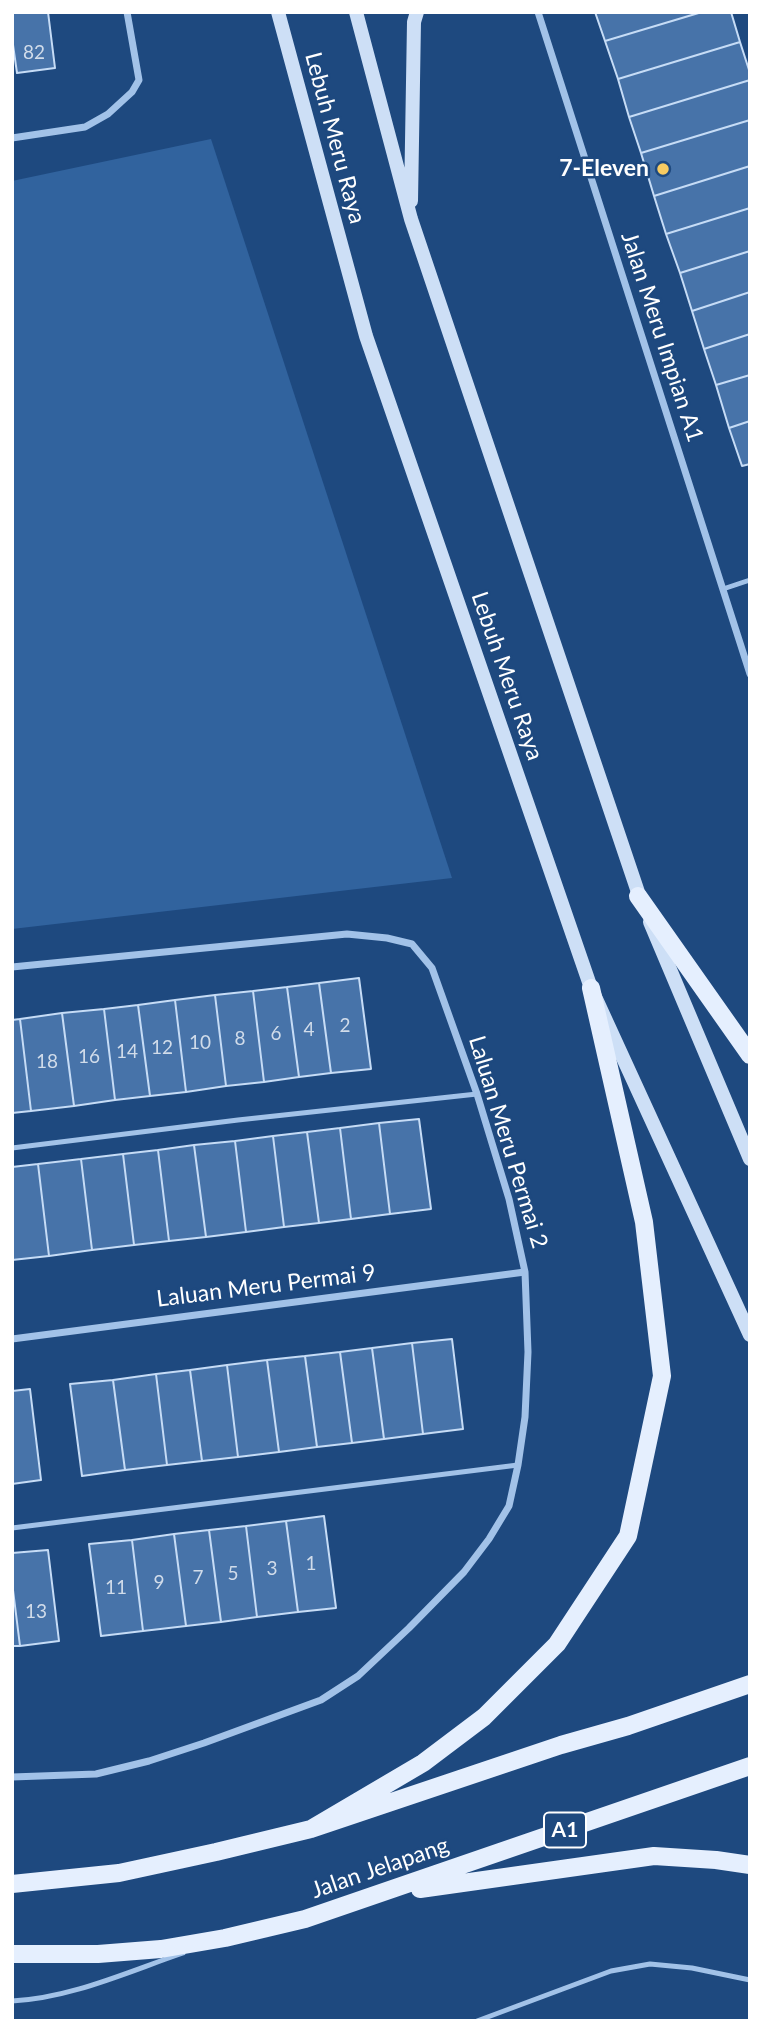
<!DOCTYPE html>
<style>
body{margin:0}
#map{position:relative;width:762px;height:2033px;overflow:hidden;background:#1e497f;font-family:Lato,sans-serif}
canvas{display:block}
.frame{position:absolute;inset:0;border:14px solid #fff;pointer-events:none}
</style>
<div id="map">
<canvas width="762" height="2033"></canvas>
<div class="frame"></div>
</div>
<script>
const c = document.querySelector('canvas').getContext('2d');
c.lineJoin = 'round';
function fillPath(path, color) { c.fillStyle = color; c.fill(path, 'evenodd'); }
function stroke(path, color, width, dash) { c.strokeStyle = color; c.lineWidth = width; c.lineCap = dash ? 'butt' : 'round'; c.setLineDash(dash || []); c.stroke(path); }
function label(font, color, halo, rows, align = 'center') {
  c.font = font + ' Lato,sans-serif'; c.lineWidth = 5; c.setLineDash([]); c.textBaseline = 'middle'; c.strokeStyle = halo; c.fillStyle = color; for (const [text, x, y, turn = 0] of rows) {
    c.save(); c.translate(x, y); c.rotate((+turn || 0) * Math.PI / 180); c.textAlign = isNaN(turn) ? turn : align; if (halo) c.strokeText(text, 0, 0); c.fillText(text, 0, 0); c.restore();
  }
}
const green = new Path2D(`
 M 211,139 L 452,878 L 12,929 L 12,181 Z`);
const building = new Path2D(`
 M 12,12 L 48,12 L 55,68 L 17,73 L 12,38 Z
 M 595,12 L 702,12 L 605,41 Z
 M 702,12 L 731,12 L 740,42 L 618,79 L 605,41 Z
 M 740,42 L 750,73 L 750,80 L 629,117 L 618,79 Z
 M 750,80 L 750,120 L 641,153 L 629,117 Z
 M 750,120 L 750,166 L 654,196 L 641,153 Z
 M 750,166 L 750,208 L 666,234 L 654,196 Z
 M 750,208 L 750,251 L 680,273 L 666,234 Z
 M 750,251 L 750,292 L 692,311 L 680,273 Z
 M 750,292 L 750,334 L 704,349 L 692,311 Z
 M 750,334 L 750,375 L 716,385 L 704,349 Z
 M 750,375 L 750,421 L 729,428 L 716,385 Z
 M 750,421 L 750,464 L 742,466 L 729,428 Z
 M 359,978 L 371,1069 L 331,1073 L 319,983 Z
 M 319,983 L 331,1073 L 299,1077 L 287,987 Z
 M 287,987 L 299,1077 L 264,1082 L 253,991 Z
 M 253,991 L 264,1082 L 226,1086 L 215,995 Z
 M 215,995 L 226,1086 L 186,1092 L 175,1000 Z
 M 175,1000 L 186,1092 L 150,1096 L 138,1005 Z
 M 138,1005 L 150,1096 L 115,1100 L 104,1009 Z
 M 104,1009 L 115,1100 L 74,1106 L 62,1013 Z
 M 62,1013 L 74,1106 L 31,1111 L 20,1019 Z
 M 20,1019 L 31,1111 L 12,1113 L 12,1020 Z
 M 419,1119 L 431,1209 L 390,1214 L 379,1123 Z
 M 379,1123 L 390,1214 L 351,1219 L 340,1128 Z
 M 340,1128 L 351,1219 L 319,1223 L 307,1132 Z
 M 307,1132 L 319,1223 L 284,1227 L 273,1136 Z
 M 273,1136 L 284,1227 L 246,1232 L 235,1141 Z
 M 235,1141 L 246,1232 L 206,1237 L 194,1145 Z
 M 194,1145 L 206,1237 L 169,1241 L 158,1150 Z
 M 158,1150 L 169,1241 L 134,1245 L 123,1154 Z
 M 123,1154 L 134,1245 L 92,1250 L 81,1159 Z
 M 81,1159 L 92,1250 L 49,1256 L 38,1164 Z
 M 38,1164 L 49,1256 L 12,1260 L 12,1167 Z
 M 452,1339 L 463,1429 L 423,1434 L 412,1343 Z
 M 412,1343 L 423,1434 L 384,1439 L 372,1348 Z
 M 372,1348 L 384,1439 L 352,1443 L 340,1352 Z
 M 340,1352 L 352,1443 L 317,1447 L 305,1356 Z
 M 305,1356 L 317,1447 L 279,1452 L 267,1360 Z
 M 267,1360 L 279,1452 L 238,1457 L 227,1365 Z
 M 227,1365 L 238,1457 L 202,1461 L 190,1370 Z
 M 190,1370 L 202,1461 L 167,1465 L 156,1374 Z
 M 156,1374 L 167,1465 L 125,1470 L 113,1380 Z
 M 113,1380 L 125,1470 L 82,1476 L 70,1384 Z
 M 30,1389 L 41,1480 L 12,1484 L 12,1391 Z
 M 324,1516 L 336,1608 L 298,1612 L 286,1521 Z
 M 286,1521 L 298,1612 L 257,1617 L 246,1526 Z
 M 246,1526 L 257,1617 L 221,1622 L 209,1530 Z
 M 209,1530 L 221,1622 L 186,1626 L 174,1534 Z
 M 174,1534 L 186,1626 L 143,1631 L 132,1540 Z
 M 132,1540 L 143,1631 L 101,1636 L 89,1544 Z
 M 48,1550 L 59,1641 L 20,1646 L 12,1582 L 12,1553 Z
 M 12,1582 L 20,1646 L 12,1646 Z`);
const lane = new Path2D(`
 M 723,589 L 750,580
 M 12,1148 L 238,1120 L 477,1094
 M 12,1528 L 518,1465
 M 12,2001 C 71,1998 127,1972 183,1953
 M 477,2021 L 611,1971 L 650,1964 L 692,1968 L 750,1980`);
const street = new Path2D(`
 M 538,12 L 750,674
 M 12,138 L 85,127 L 108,114 L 132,92 L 139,80 L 127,12
 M 12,967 L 347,934 L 387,938 L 412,944 L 432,968 L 477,1094 L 509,1199 L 525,1272 L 528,1352 L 525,1417 L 518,1465 L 509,1506 L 489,1539 L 464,1572 L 409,1628 L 358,1676 L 321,1700 L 204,1743 L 149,1761 L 96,1774 L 12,1777
 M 12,1339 L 525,1272`);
const secondary = new Path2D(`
 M 278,12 L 366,336 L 591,988 L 750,1335
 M 356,12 L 411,219 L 642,904
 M 411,201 L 414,22 L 417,12
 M 650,922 L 750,1159`);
const primary = new Path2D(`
 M 638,896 L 750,1055
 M 311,1829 L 423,1763 L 484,1717 L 557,1644 L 628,1536 L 662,1376 L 644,1222 L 591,988
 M 12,1884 L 119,1873 L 216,1852 L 311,1829 L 561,1745 L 628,1726 L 750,1684
 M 420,1889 L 654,1856 L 716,1860 L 750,1865
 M 12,1954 L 98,1954 L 161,1949 L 225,1938 L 305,1919 L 750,1766`);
const markers = [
 [663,169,7,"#f7cb62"]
];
const numberNames = [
 ["82",34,53],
 ["2",345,1026],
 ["4",309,1030],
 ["6",276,1034],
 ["8",240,1039],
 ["10",200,1043],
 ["12",162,1048],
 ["14",127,1052],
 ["16",89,1057],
 ["18",47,1062],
 ["1",311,1564],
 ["3",272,1569],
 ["5",233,1574],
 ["7",198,1578],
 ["9",159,1583],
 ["11",116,1588],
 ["13",36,1612]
];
const shields = [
 [565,1830,42]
];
const shieldNames = [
 ["A1",565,1830]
];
const streetNames = [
 ["Lebuh Meru Raya",335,138,75],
 ["Jalan Meru Impian A1",662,337,72],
 ["Lebuh Meru Raya",507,676,71],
 ["Laluan Meru Permai 2",508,1142,73],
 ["Laluan Meru Permai 9",266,1286,-7],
 ["Jalan Jelapang",380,1868,-19]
];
const poiNames = [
 ["7-Eleven",649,169]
];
fillPath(green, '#31639e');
fillPath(building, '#4773a9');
stroke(building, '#c6dcf6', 2);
stroke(lane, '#a2c2e8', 5);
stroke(street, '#a2c2e8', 7);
stroke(secondary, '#cddff6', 14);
stroke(primary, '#e5effe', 18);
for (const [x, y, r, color] of markers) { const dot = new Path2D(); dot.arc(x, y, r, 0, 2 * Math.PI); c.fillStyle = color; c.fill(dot); stroke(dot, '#1e497f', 2.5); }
label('19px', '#d1dcea', null, numberNames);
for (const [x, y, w] of shields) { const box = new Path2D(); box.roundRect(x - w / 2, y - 17.5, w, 35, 5); c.fillStyle = '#1e497f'; c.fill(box); stroke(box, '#fff', 2); }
label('bold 21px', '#fff', null, shieldNames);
label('23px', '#fff', '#1e497f', streetNames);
label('bold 23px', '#fff', '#1e497f', poiNames, 'right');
</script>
